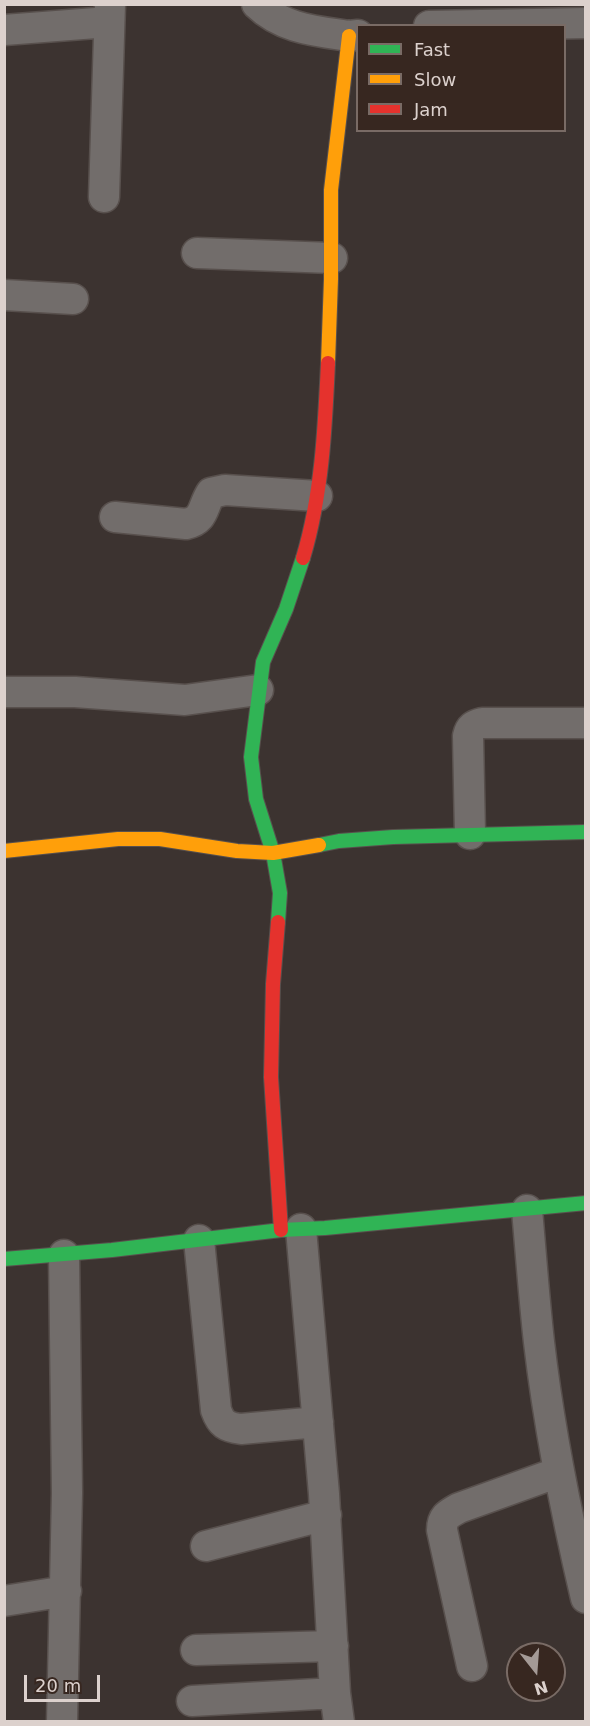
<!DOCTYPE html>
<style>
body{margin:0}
#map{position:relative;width:590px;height:1726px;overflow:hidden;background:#3c3330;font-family:"DejaVu Sans",sans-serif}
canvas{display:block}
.frame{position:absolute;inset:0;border:6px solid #dcd1cd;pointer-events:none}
.legend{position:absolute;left:356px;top:24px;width:210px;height:108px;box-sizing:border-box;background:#372720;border:2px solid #796b65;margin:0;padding:8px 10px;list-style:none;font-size:18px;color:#dcd1cd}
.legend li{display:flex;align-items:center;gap:12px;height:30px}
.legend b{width:30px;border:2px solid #796b65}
.north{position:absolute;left:506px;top:1642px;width:60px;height:60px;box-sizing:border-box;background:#372720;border:2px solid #796b65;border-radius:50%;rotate:163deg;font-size:16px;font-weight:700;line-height:24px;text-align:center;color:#dcd1cd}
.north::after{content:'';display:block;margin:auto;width:21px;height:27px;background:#a49a96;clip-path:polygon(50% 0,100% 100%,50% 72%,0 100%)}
.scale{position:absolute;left:24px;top:1675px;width:76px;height:27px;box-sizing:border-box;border:3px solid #dcd1cd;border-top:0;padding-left:8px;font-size:18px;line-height:21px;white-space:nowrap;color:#dcd1cd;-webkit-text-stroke:4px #372720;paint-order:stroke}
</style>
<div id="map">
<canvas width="590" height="1726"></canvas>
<div class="frame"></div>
<ul class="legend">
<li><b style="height:8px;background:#30b455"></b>Fast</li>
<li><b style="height:8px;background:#ff9f0a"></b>Slow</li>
<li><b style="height:8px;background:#e5322d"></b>Jam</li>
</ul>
<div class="north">N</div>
<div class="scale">20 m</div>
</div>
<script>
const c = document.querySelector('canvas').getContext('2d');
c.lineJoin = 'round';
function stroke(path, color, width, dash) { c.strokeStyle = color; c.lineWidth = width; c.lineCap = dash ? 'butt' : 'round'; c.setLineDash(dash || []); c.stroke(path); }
const street = new Path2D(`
 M 257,4 C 283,29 316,31 349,36 L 358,35
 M 429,26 L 586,23
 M 4,30 L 109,22
 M 104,197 L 110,4
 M 197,253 L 332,258
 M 4,295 L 73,299
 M 115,517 L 186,524 C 205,520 202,507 211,493 L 225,490 L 317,496
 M 4,692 L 75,692 L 185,700 L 258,690
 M 470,834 L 468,736 C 470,727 474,725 482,723 L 586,723
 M 527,1210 C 531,1254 534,1298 539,1342 C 549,1428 566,1513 586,1598
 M 301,1229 L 324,1494 L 335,1693 L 339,1722
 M 199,1240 L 216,1410 C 221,1424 226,1427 241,1429 L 318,1422
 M 206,1546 L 326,1515
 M 4,1601 L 66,1591
 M 196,1650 L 333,1646
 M 472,1666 L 442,1530 C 442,1517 448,1514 459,1508 L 559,1472
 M 192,1701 L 335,1693
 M 62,1722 L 67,1493 L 64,1255`);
const fast = new Path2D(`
 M 319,845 L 339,841 L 393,837 L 586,832
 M 278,922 L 280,893 L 273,853 L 256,799 L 251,757 L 263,662 L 286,609 L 303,558
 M 4,1259 L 112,1250 L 281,1230 L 325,1228 L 586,1203`);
const slow = new Path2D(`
 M 328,363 L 331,279 L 331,190 L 349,36
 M 4,851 L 118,839 L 160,839 L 237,851 L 273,853 L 319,845`);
const jam = new Path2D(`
 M 303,558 C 322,495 325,428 328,363
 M 278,922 L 273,984 L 271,1077 L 281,1230`);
stroke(street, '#58504d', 33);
stroke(fast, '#58504d', 16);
stroke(slow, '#58504d', 16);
stroke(jam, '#58504d', 16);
stroke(street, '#726d6b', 30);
stroke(fast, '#30b455', 14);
stroke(slow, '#ff9f0a', 14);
stroke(jam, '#e5322d', 14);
</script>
